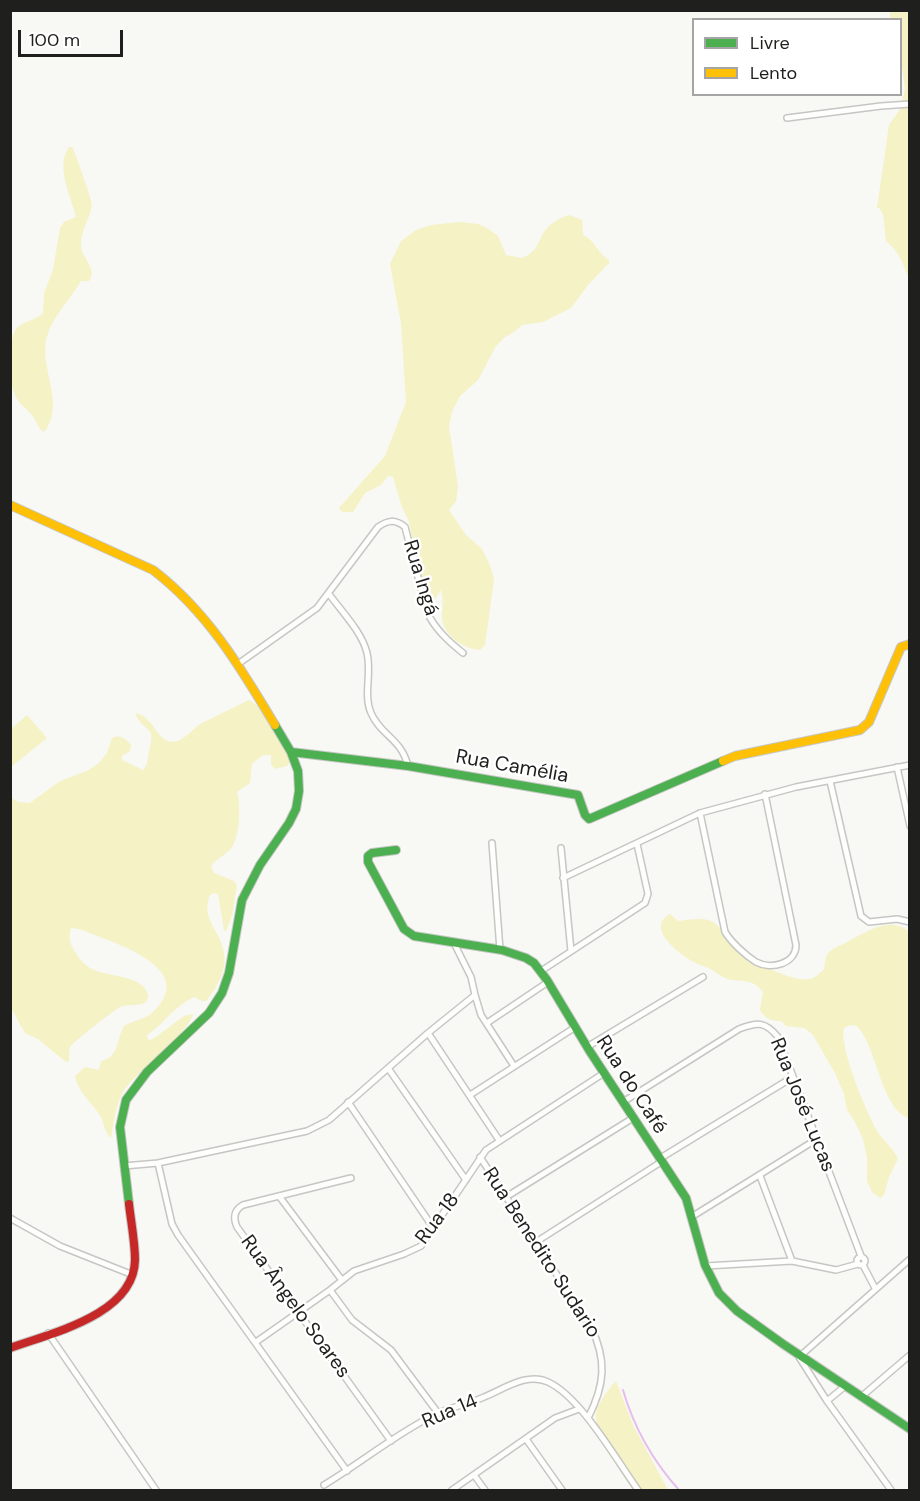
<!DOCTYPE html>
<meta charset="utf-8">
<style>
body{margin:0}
#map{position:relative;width:920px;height:1501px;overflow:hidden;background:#f8f8f4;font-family:"DM Sans",sans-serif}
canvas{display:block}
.frame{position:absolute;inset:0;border:12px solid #1f1f1d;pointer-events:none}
.legend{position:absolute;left:692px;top:18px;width:210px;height:78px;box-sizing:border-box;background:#fff;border:2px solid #a5a5a5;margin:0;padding:8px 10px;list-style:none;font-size:18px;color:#1f1f1d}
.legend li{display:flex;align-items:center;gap:12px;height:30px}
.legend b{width:30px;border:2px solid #a5a5a5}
.scale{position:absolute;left:18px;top:30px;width:105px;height:27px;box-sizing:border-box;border:3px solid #1f1f1d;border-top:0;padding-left:8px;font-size:18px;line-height:21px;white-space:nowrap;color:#1f1f1d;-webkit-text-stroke:4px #fff;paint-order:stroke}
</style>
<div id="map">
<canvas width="920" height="1501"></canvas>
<div class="frame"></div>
<ul class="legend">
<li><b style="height:8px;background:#4caf50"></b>Livre</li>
<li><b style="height:8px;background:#ffc107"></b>Lento</li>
</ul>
<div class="scale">100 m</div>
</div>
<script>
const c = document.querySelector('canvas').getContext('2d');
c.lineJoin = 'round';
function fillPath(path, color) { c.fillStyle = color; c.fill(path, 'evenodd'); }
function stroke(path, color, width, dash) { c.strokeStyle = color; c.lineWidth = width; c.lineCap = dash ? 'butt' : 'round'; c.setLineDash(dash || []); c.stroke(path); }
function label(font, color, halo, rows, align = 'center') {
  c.font = font + ' "DM Sans",sans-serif'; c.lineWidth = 5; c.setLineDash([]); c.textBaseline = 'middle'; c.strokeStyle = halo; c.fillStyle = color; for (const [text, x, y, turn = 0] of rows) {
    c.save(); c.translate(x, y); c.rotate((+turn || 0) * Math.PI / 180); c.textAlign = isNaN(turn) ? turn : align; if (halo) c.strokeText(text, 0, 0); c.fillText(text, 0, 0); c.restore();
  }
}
const green = new Path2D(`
 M 890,11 L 909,11 L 909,278 C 902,263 900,252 886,241 L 883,214 L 879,208 L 877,208 L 889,125 L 901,108 L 905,89 L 901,58 L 900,20 L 890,19 Z
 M 69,147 L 72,147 C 75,151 92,201 92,205 C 90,218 80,232 81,246 C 82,258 98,270 89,281 L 81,281 C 69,302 51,317 46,341 C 40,369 66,405 44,432 C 37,428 37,420 31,414 C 26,408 19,404 16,397 C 9,385 8,339 16,329 C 24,320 36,321 43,313 L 44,293 L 53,270 L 60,228 L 64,222 L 76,217 C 71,196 55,167 69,147 Z
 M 569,215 L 582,220 L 583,235 C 595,240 598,254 609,260 L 609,263 L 588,285 L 571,308 L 543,322 L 522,325 L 514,332 L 505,337 L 496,346 L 478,380 L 460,396 L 452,412 L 449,426 L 458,487 L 456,501 L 449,510 L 466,535 L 482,549 L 491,568 L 494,580 L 485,645 L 480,650 C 464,649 444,636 442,619 C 442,608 444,600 441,590 L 433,602 L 430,603 L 427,599 L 420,575 L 409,522 L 401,504 L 393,477 L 388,476 L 381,485 L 365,493 L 353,512 L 342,512 L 339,508 L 385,456 L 406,402 L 401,323 L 390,264 L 401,241 L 416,230 L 431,225 L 460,222 L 478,224 L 487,228 L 498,236 L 506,255 L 522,258 C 537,252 537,244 544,232 C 549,224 561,217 569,215 Z
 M 249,700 C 265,707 284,745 290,762 L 287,766 L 275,769 L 271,765 L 271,755 L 263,755 L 252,764 L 250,783 L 237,792 C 241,805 240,836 232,847 C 226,855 217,858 211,866 L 214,873 L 234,881 L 237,886 L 232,915 L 226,931 L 224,930 L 218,894 L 214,893 L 210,895 C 200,919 221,931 224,953 C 227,970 217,988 206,1001 L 202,1001 L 194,997 C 174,1006 164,1024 147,1035 L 148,1040 L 153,1039 L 184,1016 L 193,1014 C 190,1031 138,1071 125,1089 C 115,1104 114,1122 111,1138 C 105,1133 104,1124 101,1117 C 93,1103 78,1093 75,1076 L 85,1067 L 99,1070 L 101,1061 C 119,1058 116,1040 124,1026 C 134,1020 144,1020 153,1012 C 201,967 110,942 80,929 L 71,928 C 69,936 69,943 74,950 C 79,959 86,968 97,971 C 109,976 147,977 148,996 C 148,1009 127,1003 120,1007 C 114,1010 72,1043 70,1047 C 69,1051 69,1057 69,1061 L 66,1062 L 38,1039 L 25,1033 L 11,1008 L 11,798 L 19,802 L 30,803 L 60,781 L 87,771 L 99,763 L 107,753 L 112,738 C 120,734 126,739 131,745 L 130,751 L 122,756 L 122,760 L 143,770 C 149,763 147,759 149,751 C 157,724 143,733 135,713 C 152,716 155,735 166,740 C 180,748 192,728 202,723 C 218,715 233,708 249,700 Z
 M 27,715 L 47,738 L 11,767 L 11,729 Z
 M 670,914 L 678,921 C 688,920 701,917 711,921 C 721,925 725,938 733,945 C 745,958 796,986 813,978 C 817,976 821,972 824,969 C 825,964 825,959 827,955 C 831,948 840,946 847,942 C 868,932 886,916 909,931 L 909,1118 C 881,1109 878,1049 857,1026 L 850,1025 L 844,1028 C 839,1047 866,1111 876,1129 C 882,1140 893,1147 898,1159 L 889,1177 L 884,1195 L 880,1198 L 872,1192 L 867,1181 L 867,1157 L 863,1139 L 854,1120 L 847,1110 L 844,1094 L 835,1073 L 813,1035 L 805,1028 L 786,1026 L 781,1021 C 771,1021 765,1019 760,1010 L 763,992 C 761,990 759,987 756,985 C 745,978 733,982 725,978 C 720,976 715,971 709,968 C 704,966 697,964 692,961 C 678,953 645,927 670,914 Z
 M 616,1381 L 633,1425 L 668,1490 L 641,1490 C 629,1473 593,1434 596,1413 C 598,1403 610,1387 616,1381 Z`);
const stream = new Path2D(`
 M 623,1390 C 634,1428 653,1461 679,1490`);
const street = new Path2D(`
 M 787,118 L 881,106 L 910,104
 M 329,594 C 342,612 362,632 367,653 C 372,673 363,695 371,713 C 381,736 401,738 408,766
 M 238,664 L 317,608 L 378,527 C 388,520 395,519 405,527 L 427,612 C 435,629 448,641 463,653
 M 897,767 L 910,826
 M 830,781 L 861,916 L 869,922 L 897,919 L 910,922
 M 700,813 L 725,932 C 732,943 745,955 756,962 C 771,970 796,964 796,945 L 765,794
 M 492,843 L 500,950
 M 561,848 L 571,951
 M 563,878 L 700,813 L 796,787 L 910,765
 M 454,943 L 471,977 L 475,995 L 481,1015 L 514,1066
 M 541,971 L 645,903 L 648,894 L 637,844
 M 487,1023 L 548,982
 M 428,1033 L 499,1140
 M 587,1047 L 703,977
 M 388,1068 L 466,1180
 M 470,1095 L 574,1028
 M 348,1102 L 434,1229
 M 623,1102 L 739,1029 C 757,1022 765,1021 778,1037 L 861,1256
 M 480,1157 L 591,1327 C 607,1360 605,1385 588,1418
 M 659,1159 L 793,1077
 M 158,1163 L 172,1224 L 178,1235 L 347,1471
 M 124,1166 L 158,1163 L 307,1131 L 329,1120 L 428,1033 L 475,995
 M 760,1176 L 792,1261
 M 351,1178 L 243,1205 C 234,1210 233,1218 237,1227 L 391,1441
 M 279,1196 L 341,1279
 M 506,1197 L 633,1118
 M 693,1216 L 817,1139
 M 10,1218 L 60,1246 L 133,1275
 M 536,1242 L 661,1162
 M857 1261a4 4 0 1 1 8 0a4 4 0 1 1-8 0Z
 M 863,1265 L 875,1288
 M 706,1266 L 792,1261 L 836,1270 L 858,1264
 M 330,1290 L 352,1320 L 391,1350 L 438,1413
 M 48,1333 L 156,1490
 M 256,1342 L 330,1290 L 354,1271 L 404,1254 L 421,1246 L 486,1150 L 604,1073
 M 861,1397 L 910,1355
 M 827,1401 L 844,1387
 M 526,1439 L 562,1490
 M 474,1475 L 485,1490
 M 324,1485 C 362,1462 397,1433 436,1414 C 451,1407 469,1404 484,1397 C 504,1389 527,1372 548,1382 C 581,1397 617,1461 638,1490
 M 452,1490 L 555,1418 L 579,1409
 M 891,1490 L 827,1401 L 799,1357 L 910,1259`);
const fast = new Path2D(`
 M 291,752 L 408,766 L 578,795 L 585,815 L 589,819 L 723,761
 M 396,850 L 372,853 L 368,856 L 368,862 L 404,929 L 414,936 L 502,950 L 526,958 L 534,963 L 547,980 L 589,1050 L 686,1198 L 705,1265 L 719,1293 L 737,1311 L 783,1344 L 910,1429
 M 129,1204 L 120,1127 L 126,1100 L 147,1072 L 209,1013 L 222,993 L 229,973 L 242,900 L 260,865 L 289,823 L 296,809 L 299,791 L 298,771 L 291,752 L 275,725`);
const slow = new Path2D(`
 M 10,505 L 153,570 C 207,611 241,668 275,725
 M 723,761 L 735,756 L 860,730 L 869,722 L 901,647 L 910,644`);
const jam = new Path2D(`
 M 10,1348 C 51,1333 134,1315 135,1260 C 135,1242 131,1222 129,1204`);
const streetNames = [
 ["Rua Ingá",420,578,73],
 ["Rua Camélia",512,767,10],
 ["Rua do Café",631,1085,57],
 ["Rua José Lucas",802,1105,68],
 ["Rua 18",438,1219,-53],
 ["Rua Benedito Sudario",541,1253,57],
 ["Rua Ângelo Soares",295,1307,54],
 ["Rua 14",450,1412,-23]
];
fillPath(green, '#f5f2c5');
stroke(stream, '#e5beed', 2);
stroke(street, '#c6c6c4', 8);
stroke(fast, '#c6c6c4', 10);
stroke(slow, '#c6c6c4', 10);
stroke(jam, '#c6c6c4', 10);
stroke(street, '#fefefd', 5);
stroke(fast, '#4caf50', 8);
stroke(slow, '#ffc107', 8);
stroke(jam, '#c62828', 8);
label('20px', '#1f1f1d', '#fff', streetNames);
</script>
